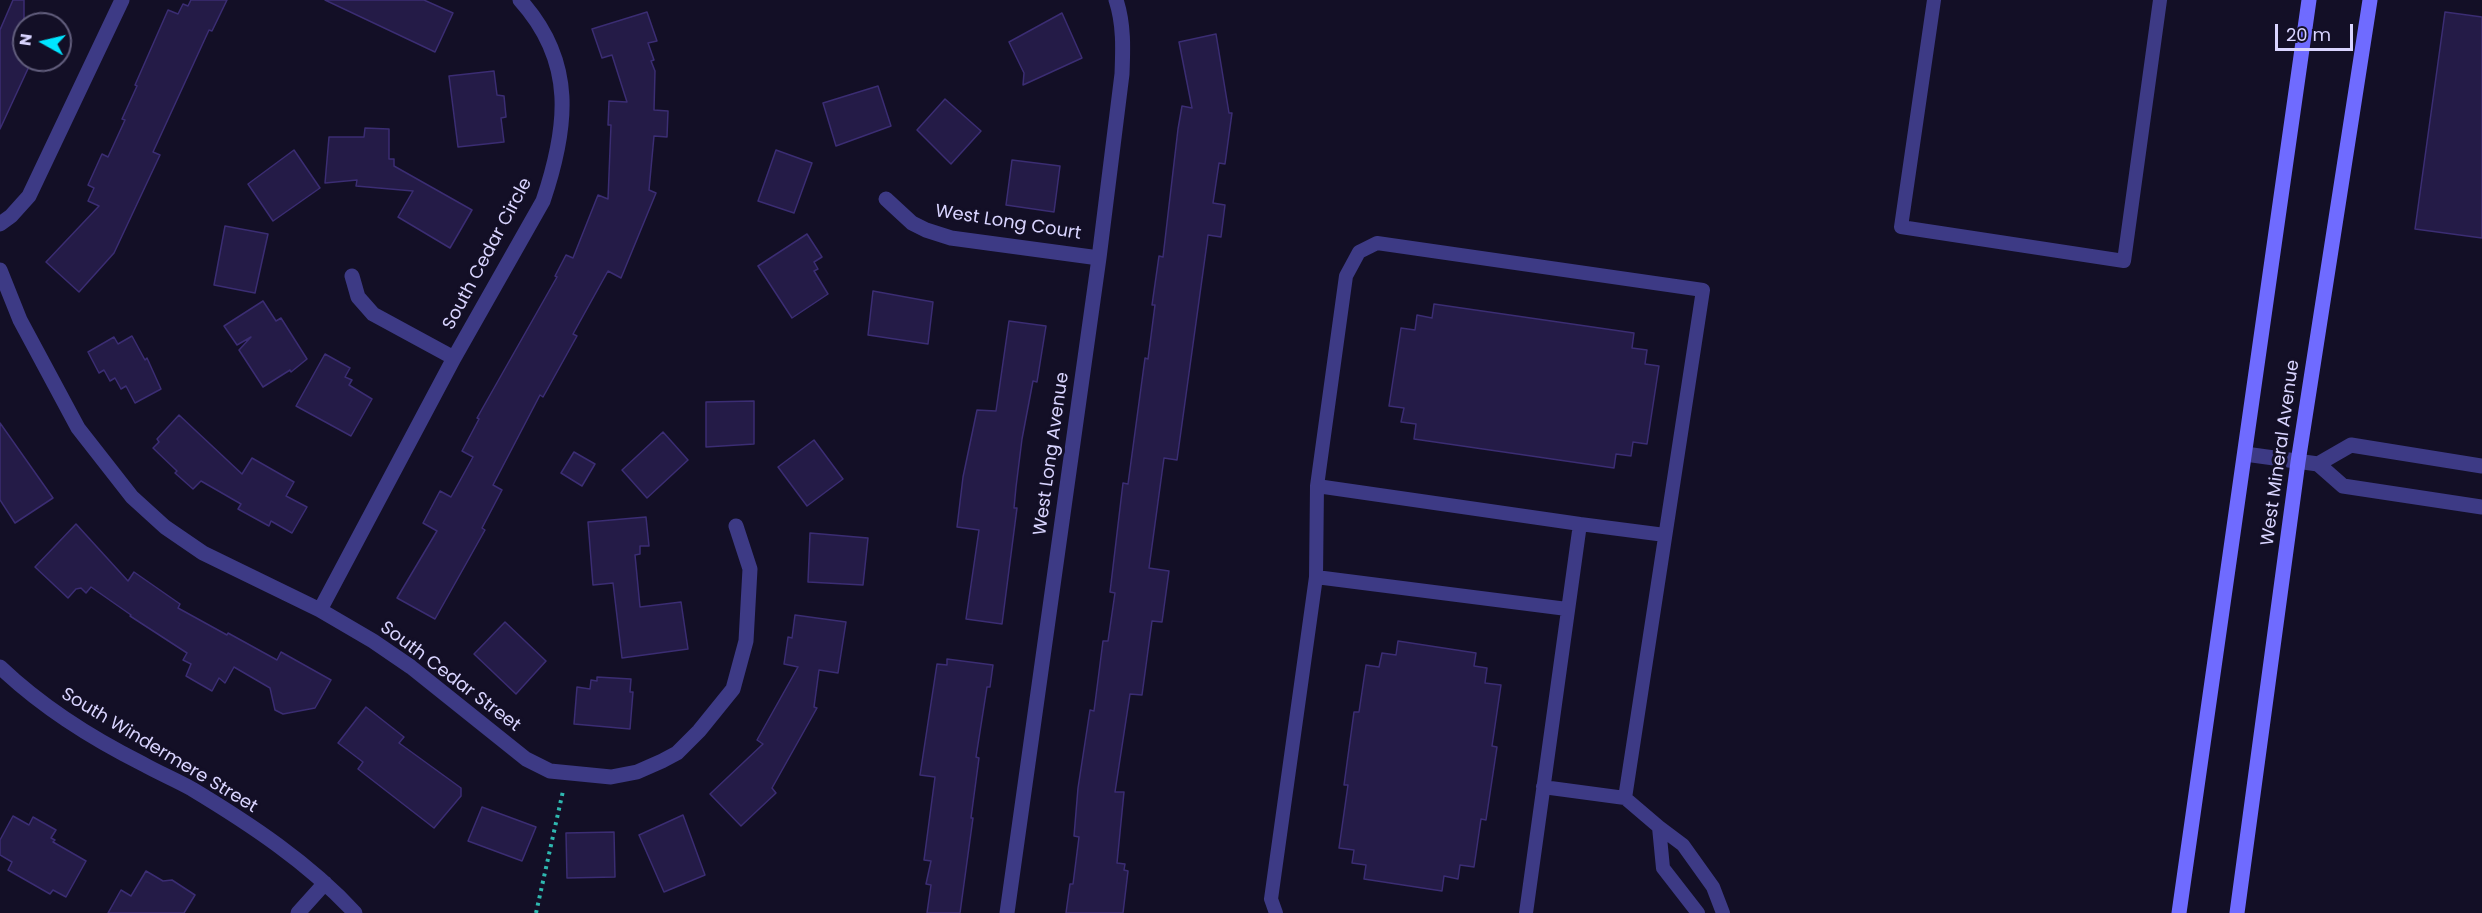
<!DOCTYPE html>
<style>
body{margin:0}
#map{position:relative;width:2482px;height:913px;overflow:hidden;background:#130f26;font-family:Poppins,sans-serif}
canvas{display:block}
.north{position:absolute;left:12px;top:12px;width:60px;height:60px;box-sizing:border-box;background:#130f26;border:2px solid #625e7d;border-radius:50%;rotate:278deg;font-size:16px;font-weight:700;line-height:24px;text-align:center;color:#d9d4ff}
.north::after{content:'';display:block;margin:auto;width:21px;height:27px;background:#00e5ff;clip-path:polygon(50% 0,100% 100%,50% 72%,0 100%)}
.scale{position:absolute;left:2275px;top:24px;width:78px;height:27px;box-sizing:border-box;border:3px solid #d9d4ff;border-top:0;padding-left:8px;font-size:18px;line-height:21px;white-space:nowrap;color:#d9d4ff;-webkit-text-stroke:4px #130f26;paint-order:stroke}
</style>
<div id="map">
<canvas width="2482" height="913"></canvas>
<div class="north">N</div>
<div class="scale">20 m</div>
</div>
<script>
const c = document.querySelector('canvas').getContext('2d');
c.lineJoin = 'round';
function fillPath(path, color) { c.fillStyle = color; c.fill(path, 'evenodd'); }
function stroke(path, color, width, dash) { c.strokeStyle = color; c.lineWidth = width; c.lineCap = dash ? 'butt' : 'round'; c.setLineDash(dash || []); c.stroke(path); }
function label(font, color, halo, rows, align = 'center') {
  c.font = font + ' Poppins,sans-serif'; c.lineWidth = 6; c.setLineDash([]); c.textBaseline = 'middle'; c.strokeStyle = halo; c.fillStyle = color; for (const [text, x, y, turn = 0] of rows) {
    c.save(); c.translate(x, y); c.rotate((+turn || 0) * Math.PI / 180); c.textAlign = isNaN(turn) ? turn : align; if (halo) c.strokeText(text, 0, 0); c.fillText(text, 0, 0); c.restore();
  }
}
const building = new Path2D(`
 M 13,0 L 24,0 L 24,60 L 32,60 L 0,129 L 0,30 Z
 M 191,0 L 227,0 L 212,31 L 209,30 L 153,152 L 160,155 L 114,253 L 79,292 L 46,262 L 99,206 L 88,201 L 94,188 L 88,185 L 102,154 L 108,157 L 125,120 L 122,119 L 137,86 L 135,85 L 168,10 L 178,14 L 183,4 L 188,6 Z
 M 325,0 L 424,0 L 453,13 L 435,52 Z
 M 647,12 L 657,41 L 648,43 L 654,60 L 651,61 L 655,71 L 654,110 L 668,111 L 667,137 L 654,136 L 649,190 L 656,193 L 621,278 L 608,271 L 573,334 L 577,336 L 543,397 L 540,395 L 493,485 L 502,490 L 482,528 L 485,530 L 435,619 L 397,598 L 437,531 L 423,523 L 440,491 L 451,497 L 473,457 L 462,451 L 479,419 L 477,418 L 557,277 L 555,276 L 566,255 L 573,258 L 598,195 L 608,199 L 611,125 L 608,125 L 609,101 L 627,102 L 612,55 L 602,58 L 592,29 Z
 M 2445,12 L 2482,17 L 2482,238 L 2415,229 Z
 M 1062,13 L 1082,58 L 1023,85 L 1024,73 L 1009,42 Z
 M 1216,34 L 1229,113 L 1232,113 L 1225,164 L 1219,163 L 1213,203 L 1225,205 L 1221,237 L 1208,235 L 1207,243 L 1177,460 L 1164,458 L 1149,568 L 1169,571 L 1162,622 L 1152,621 L 1142,695 L 1130,694 L 1115,792 L 1124,792 L 1117,863 L 1125,864 L 1124,870 L 1128,871 L 1123,913 L 1066,913 L 1070,884 L 1073,884 L 1079,837 L 1074,836 L 1078,788 L 1090,710 L 1094,711 L 1103,641 L 1108,641 L 1115,593 L 1110,592 L 1123,483 L 1128,484 L 1145,358 L 1148,359 L 1155,305 L 1152,305 L 1159,256 L 1163,257 L 1178,129 L 1182,106 L 1192,108 L 1179,42 Z
 M 494,71 L 497,95 L 504,96 L 506,117 L 501,118 L 504,142 L 458,147 L 449,76 Z
 M 878,86 L 891,126 L 836,146 L 823,103 Z
 M 945,99 L 981,131 L 951,164 L 917,130 Z
 M 365,128 L 389,129 L 389,159 L 394,159 L 394,166 L 472,210 L 450,248 L 398,217 L 413,191 L 356,186 L 357,180 L 325,183 L 329,137 L 364,137 Z
 M 294,150 L 320,188 L 273,221 L 248,184 Z
 M 776,150 L 812,163 L 794,213 L 758,201 Z
 M 1012,160 L 1060,166 L 1054,212 L 1006,205 Z
 M 225,226 L 268,234 L 255,293 L 214,285 Z
 M 807,234 L 822,257 L 814,262 L 818,269 L 814,271 L 828,294 L 792,318 L 758,266 Z
 M 873,291 L 933,302 L 928,344 L 868,335 Z
 M 263,301 L 276,321 L 281,318 L 307,359 L 291,372 L 290,370 L 263,387 L 239,350 L 251,337 L 237,345 L 224,326 Z
 M 1434,304 L 1634,333 L 1632,348 L 1647,350 L 1645,364 L 1659,366 L 1647,444 L 1633,442 L 1631,456 L 1616,454 L 1614,468 L 1414,439 L 1416,424 L 1401,422 L 1404,408 L 1389,406 L 1401,328 L 1415,330 L 1417,315 L 1432,318 Z
 M 1009,321 L 1046,326 L 1037,382 L 1033,381 L 1022,439 L 1016,487 L 1014,508 L 1017,508 L 1002,624 L 966,619 L 979,530 L 957,527 L 963,477 L 977,410 L 996,411 Z
 M 132,336 L 145,360 L 147,358 L 161,389 L 135,403 L 126,386 L 121,389 L 115,378 L 110,381 L 104,370 L 99,373 L 88,352 L 114,337 L 118,344 Z
 M 325,354 L 350,368 L 345,377 L 352,380 L 349,385 L 372,399 L 351,436 L 296,406 Z
 M 754,401 L 754,444 L 706,447 L 706,402 Z
 M 179,415 L 242,474 L 252,458 L 294,482 L 286,496 L 307,507 L 292,533 L 271,521 L 269,526 L 238,509 L 241,504 L 201,481 L 193,489 L 175,473 L 177,471 L 153,448 L 159,442 L 157,439 Z
 M 0,423 L 53,498 L 15,523 L 0,500 Z
 M 663,432 L 688,460 L 647,498 L 622,470 Z
 M 814,440 L 843,479 L 807,506 L 778,467 Z
 M 574,452 L 595,464 L 582,486 L 561,473 Z
 M 646,517 L 649,546 L 640,546 L 640,554 L 635,555 L 640,607 L 681,602 L 688,649 L 622,658 L 613,583 L 593,585 L 588,522 Z
 M 76,524 L 128,581 L 134,572 L 180,604 L 178,608 L 227,635 L 228,633 L 277,660 L 281,652 L 331,680 L 315,708 L 283,714 L 275,710 L 270,688 L 234,667 L 225,683 L 219,678 L 212,691 L 186,676 L 191,664 L 183,660 L 187,653 L 130,616 L 131,615 L 91,587 L 86,593 L 81,588 L 76,589 L 68,598 L 35,567 Z
 M 810,533 L 868,538 L 863,585 L 808,582 Z
 M 795,615 L 846,622 L 838,673 L 819,670 L 814,707 L 817,708 L 772,788 L 776,793 L 741,826 L 710,794 L 763,744 L 757,740 L 798,667 L 784,664 L 788,637 L 792,638 Z
 M 505,622 L 546,661 L 516,694 L 474,654 Z
 M 1398,641 L 1476,653 L 1474,666 L 1487,668 L 1485,683 L 1501,685 L 1492,746 L 1497,747 L 1486,820 L 1481,819 L 1474,867 L 1460,865 L 1458,879 L 1444,876 L 1442,891 L 1364,879 L 1366,865 L 1352,863 L 1354,850 L 1339,848 L 1348,785 L 1344,785 L 1354,712 L 1359,712 L 1366,665 L 1379,667 L 1382,653 L 1396,655 Z
 M 947,659 L 993,665 L 990,687 L 987,687 L 976,757 L 979,758 L 971,818 L 973,818 L 960,913 L 927,913 L 931,885 L 926,884 L 931,861 L 924,860 L 935,777 L 920,775 L 937,664 L 947,665 Z
 M 597,677 L 631,679 L 630,692 L 633,692 L 630,729 L 574,724 L 577,687 L 590,689 L 591,680 L 597,681 Z
 M 366,707 L 404,737 L 399,743 L 461,788 L 461,796 L 434,828 L 358,769 L 363,762 L 338,743 Z
 M 482,807 L 536,827 L 522,861 L 468,841 Z
 M 683,815 L 705,875 L 664,892 L 639,835 Z
 M 13,816 L 29,825 L 33,817 L 56,830 L 51,838 L 55,840 L 53,842 L 86,861 L 66,897 L 53,890 L 50,894 L 8,870 L 12,862 L 0,855 L 0,840 Z
 M 614,832 L 615,877 L 567,878 L 566,833 Z
 M 146,871 L 163,881 L 172,880 L 195,895 L 184,913 L 108,913 L 121,890 L 131,896 Z`);
const path = new Path2D(`
 M 536,913 L 563,791`);
const service = new Path2D(`
 M 1934,0 L 1901,227 L 2124,261 L 2160,0
 M 1317,486 L 1580,524 L 1526,913
 M 1580,524 L 1665,535
 M 1316,577 L 1567,609
 M 1543,787 L 1625,798
 M 1276,913 L 1271,899 L 1316,577 L 1317,486 L 1346,276 L 1359,252 L 1377,243 L 1703,290 L 1625,798 L 1659,827
 M 1698,913 L 1663,868 L 1659,827 L 1683,845 L 1713,887 L 1723,913`);
const minor = new Path2D(`
 M 886,199 L 912,223 L 926,230 L 951,238 L 1099,258
 M 0,224 L 11,216 L 29,196 L 122,0
 M 0,270 L 20,320 L 78,428 L 132,497 L 165,527 L 203,553 L 320,610 L 373,641 L 411,667 L 526,759 L 550,771 L 611,777 L 637,772 L 662,761 L 677,753 L 699,731 L 733,689 L 746,641 L 750,569 L 736,526
 M 352,276 L 358,297 L 373,314 L 454,358
 M 2245,454 L 2318,464 L 2343,486 L 2482,507
 M 2318,464 L 2351,445 L 2482,466
 M 320,610 L 454,358 L 543,201 C 568,127 576,62 520,0
 M 0,667 C 42,707 91,738 143,764 C 159,773 176,780 192,789 C 250,824 309,863 355,913
 M 298,913 L 325,883
 M 1007,913 L 1099,258 L 1122,74 C 1123,49 1124,24 1116,0`);
const secondary = new Path2D(`
 M 2179,913 L 2309,0
 M 2237,913 L 2298,462 L 2370,0`);
const streetNames = [
 ["West Long Court",1008,223,9],
 ["South Cedar Circle",488,254,-62],
 ["West Mineral Avenue",2281,453,-82],
 ["West Long Avenue",1052,454,-82],
 ["South Cedar Street",450,677,37],
 ["South Windermere Street",159,751,31]
];
fillPath(building, '#241b47');
stroke(building, '#3b2d73', 1.5);
stroke(path, '#2fb8b0', 4, [3, 4.5]);
stroke(service, '#3d3a85', 14);
stroke(minor, '#3d3a85', 15);
stroke(secondary, '#6f6bff', 15);
label('18px', '#d9d4ff', '#130f26', streetNames);
</script>
